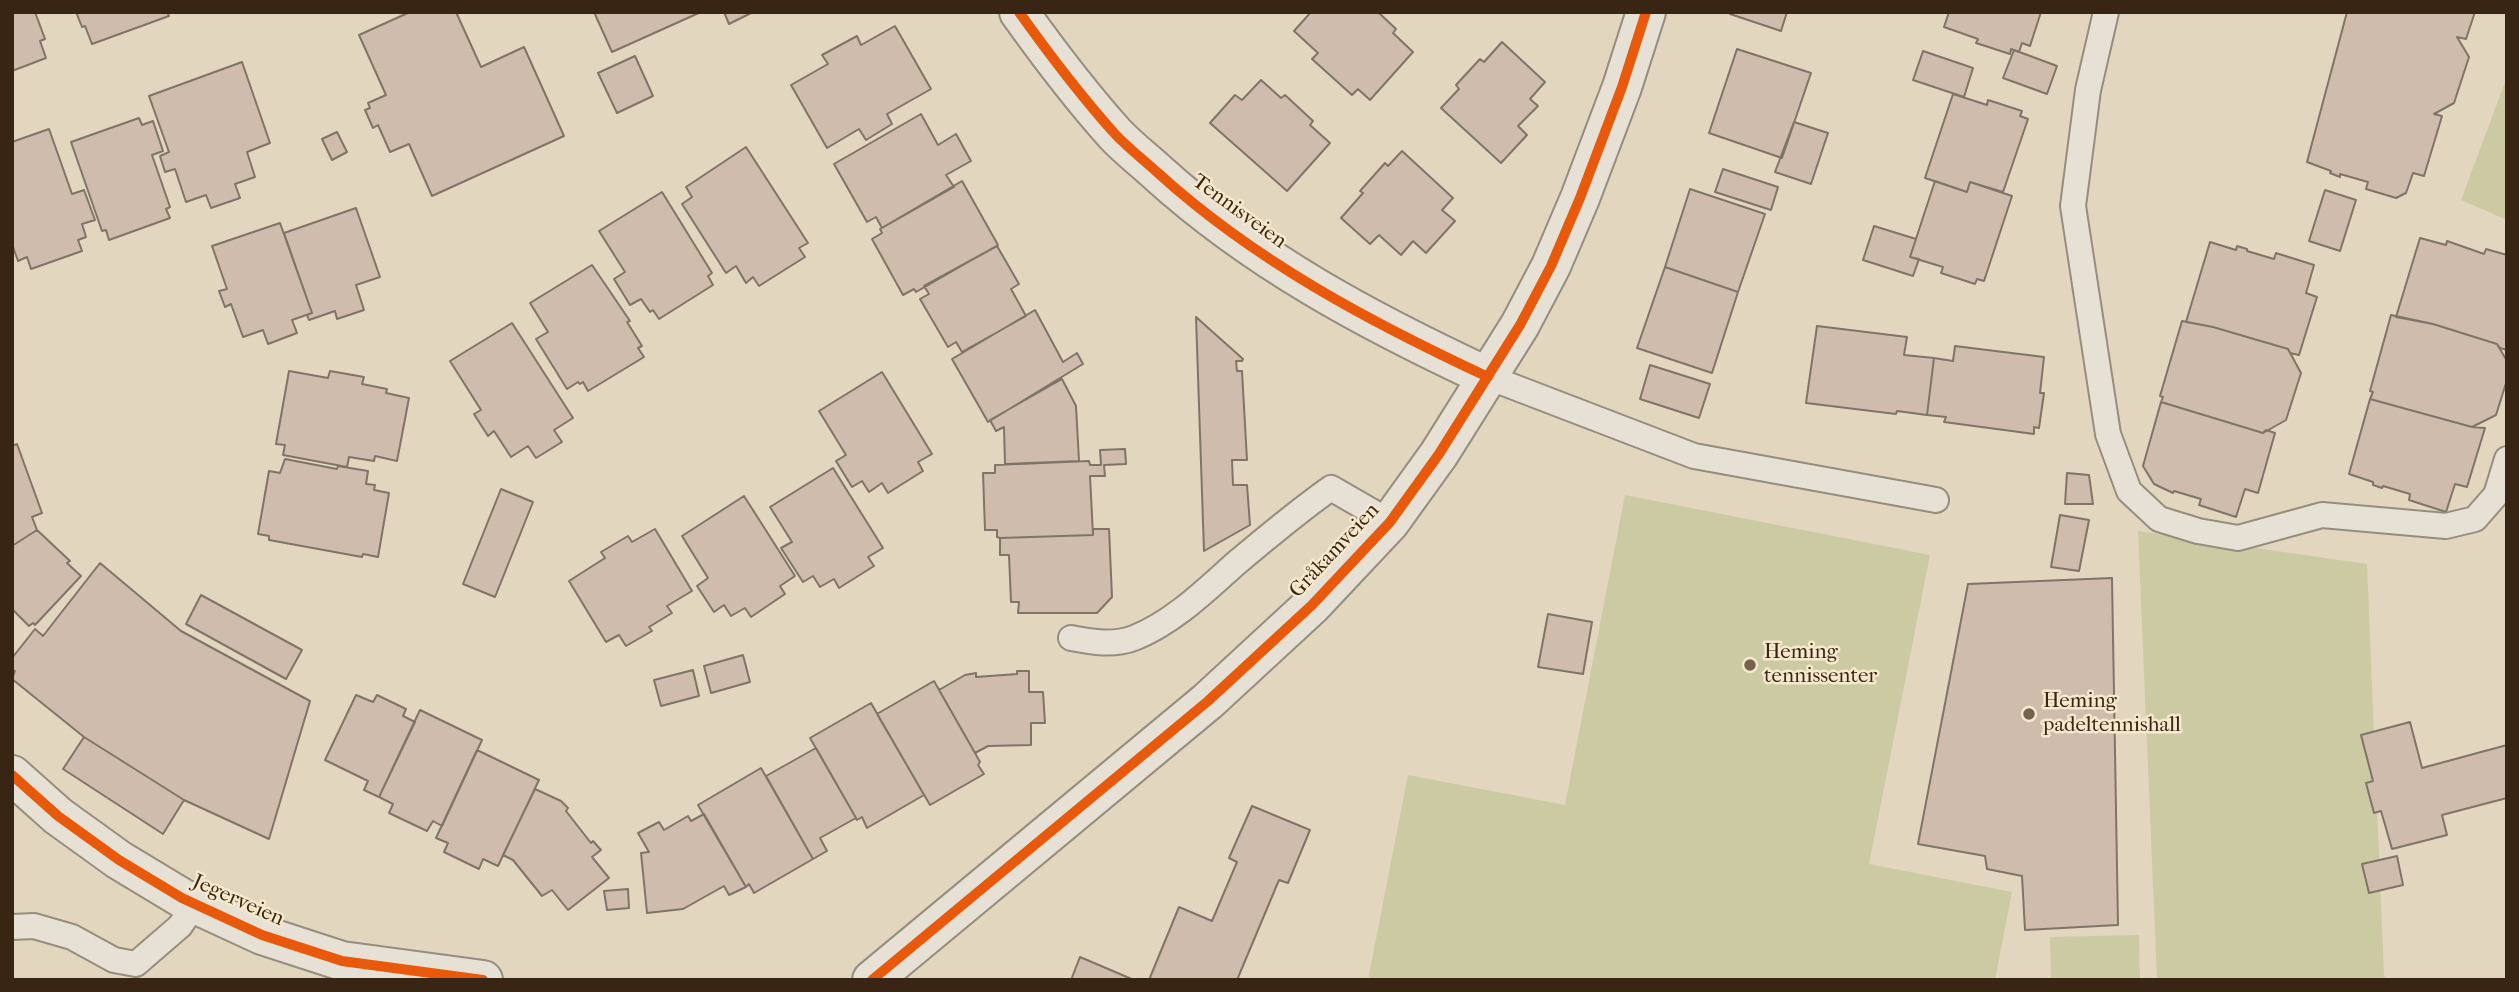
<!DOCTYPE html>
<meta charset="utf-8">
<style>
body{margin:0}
#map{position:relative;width:2519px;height:992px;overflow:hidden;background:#e2d6bf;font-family:"IM FELL French Canon",serif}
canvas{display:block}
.frame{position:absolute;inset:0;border:14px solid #382514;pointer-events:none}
</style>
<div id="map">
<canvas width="2519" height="992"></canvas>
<div class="frame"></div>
</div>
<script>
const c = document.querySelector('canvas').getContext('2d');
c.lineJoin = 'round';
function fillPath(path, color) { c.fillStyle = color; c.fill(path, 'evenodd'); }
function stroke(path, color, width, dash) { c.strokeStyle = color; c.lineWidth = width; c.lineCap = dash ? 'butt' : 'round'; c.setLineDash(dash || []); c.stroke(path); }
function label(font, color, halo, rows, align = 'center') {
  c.font = font + ' "IM FELL French Canon",serif'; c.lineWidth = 5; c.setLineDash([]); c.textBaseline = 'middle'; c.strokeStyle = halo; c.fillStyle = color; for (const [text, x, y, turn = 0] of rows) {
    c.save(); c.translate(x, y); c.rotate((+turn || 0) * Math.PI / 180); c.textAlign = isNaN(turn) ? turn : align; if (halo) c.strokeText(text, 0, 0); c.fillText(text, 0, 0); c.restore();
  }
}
const green = new Path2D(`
 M 2507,77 L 2507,220 L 2461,200 Z
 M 1625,495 L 1930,555 L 1869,864 L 2012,892 L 1995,980 L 1368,980 L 1408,775 L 1565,805 Z
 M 2138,531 L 2367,564 L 2384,976 L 2389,980 L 2157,980 Z
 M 2139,935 L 2140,980 L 2051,980 L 2050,937 Z`);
const building = new Path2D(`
 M 12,12 L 35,12 L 45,39 L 40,41 L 46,58 L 12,71 Z
 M 76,12 L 167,12 L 169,16 L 92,44 L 85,26 L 82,27 Z
 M 410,12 L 456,12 L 481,67 L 524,47 L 564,136 L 432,196 L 409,144 L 390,152 L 378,125 L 373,128 L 365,110 L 370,108 L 368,103 L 386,95 L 359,35 Z
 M 594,12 L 701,12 L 612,52 Z
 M 724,12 L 753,12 L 729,24 Z
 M 1311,12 L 1378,12 L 1396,29 L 1393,33 L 1413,52 L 1370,100 L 1358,89 L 1352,95 L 1312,59 L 1318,53 L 1294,31 Z
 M 1731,12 L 1787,12 L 1781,31 L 1730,14 Z
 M 1949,12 L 2041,12 L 2030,46 L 2022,43 L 2019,52 L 2011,49 L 2010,54 L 1976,43 L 1978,39 L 1944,27 Z
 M 2347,12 L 2475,12 L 2466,39 L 2457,37 L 2469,57 L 2454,103 L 2434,114 L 2442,116 L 2424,176 L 2413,173 L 2406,193 L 2396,198 L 2366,189 L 2368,182 L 2340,174 L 2340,177 L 2330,173 L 2331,171 L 2307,162 Z
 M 895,26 L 931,89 L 887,114 L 892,124 L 866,140 L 859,129 L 827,148 L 791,85 L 828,64 L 822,55 L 857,36 L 861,45 Z
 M 1502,42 L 1545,82 L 1530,99 L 1538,106 L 1518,126 L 1527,135 L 1501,163 L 1441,108 L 1459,89 L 1456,85 L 1480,59 L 1484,62 Z
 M 1737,49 L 1811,73 L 1782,158 L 1709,133 Z
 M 2014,50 L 2057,66 L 2047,94 L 2003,78 Z
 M 1923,51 L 1973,68 L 1964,97 L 1913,80 Z
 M 635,56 L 653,96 L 617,113 L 598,73 Z
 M 242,62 L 270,143 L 247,152 L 255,177 L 235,184 L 240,198 L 211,208 L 206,195 L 186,202 L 175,169 L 165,172 L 160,156 L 169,152 L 149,96 Z
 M 1261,80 L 1281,98 L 1285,95 L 1313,121 L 1310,125 L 1330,143 L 1287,191 L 1210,123 L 1235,95 L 1242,100 Z
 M 1953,94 L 1987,105 L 1988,100 L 2022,111 L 2020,116 L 2028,119 L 2003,192 L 1970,182 L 1967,192 L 1925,178 Z
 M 921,114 L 938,145 L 956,134 L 971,161 L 946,175 L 954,187 L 882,228 L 876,217 L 867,222 L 834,164 Z
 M 139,118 L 142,125 L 153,121 L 163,151 L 152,155 L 170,207 L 166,209 L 170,218 L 109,240 L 106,230 L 102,231 L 71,142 Z
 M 1794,122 L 1828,133 L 1811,184 L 1775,172 Z
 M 49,129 L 72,194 L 84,190 L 95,220 L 82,224 L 86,237 L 78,240 L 82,251 L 31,269 L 27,257 L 18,261 L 12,244 L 12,142 Z
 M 337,132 L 347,152 L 332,160 L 322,139 Z
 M 746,147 L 808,243 L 799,248 L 805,257 L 759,286 L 753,277 L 746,283 L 736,266 L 726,273 L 682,204 L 692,197 L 686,187 Z
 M 1402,151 L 1453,198 L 1442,210 L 1455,221 L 1426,253 L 1413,241 L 1401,255 L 1379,235 L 1370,244 L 1341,218 L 1363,193 L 1360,191 L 1385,163 L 1388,166 Z
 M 1723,169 L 1778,187 L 1771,210 L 1715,192 Z
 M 962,181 L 998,245 L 916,292 L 914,289 L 903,295 L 872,239 L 882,233 L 880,229 Z
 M 1935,181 L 1967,192 L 1970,182 L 2012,196 L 1984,281 L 1977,279 L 1975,284 L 1941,273 L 1943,267 L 1910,257 Z
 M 1690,189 L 1765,214 L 1738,292 L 1665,267 Z
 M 2325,190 L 2356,200 L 2340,251 L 2309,241 Z
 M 662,192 L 712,273 L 708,276 L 713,285 L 659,319 L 653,310 L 650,312 L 641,299 L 630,305 L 614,279 L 625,272 L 599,231 Z
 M 356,208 L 380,277 L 356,285 L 364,310 L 337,319 L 335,311 L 309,320 L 307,315 L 312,313 L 284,233 Z
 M 280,223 L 312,313 L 292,320 L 297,333 L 268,344 L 263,330 L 243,337 L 231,304 L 225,307 L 219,291 L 227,289 L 212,246 Z
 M 1874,226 L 1916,239 L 1910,257 L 1919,259 L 1913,276 L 1863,260 Z
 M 2420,238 L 2446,245 L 2447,241 L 2484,254 L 2486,249 L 2507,255 L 2507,350 L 2500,348 L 2497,344 L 2433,324 L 2396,317 Z
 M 2210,242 L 2236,250 L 2237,246 L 2247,249 L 2247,251 L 2274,259 L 2276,253 L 2314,265 L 2306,293 L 2317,297 L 2299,355 L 2290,353 L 2288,349 L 2213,327 L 2186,322 Z
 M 997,246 L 1019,284 L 1011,289 L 1026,316 L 962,352 L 956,342 L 948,347 L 920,299 L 929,294 L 924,286 Z
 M 592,265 L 630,321 L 627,322 L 642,346 L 638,348 L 644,357 L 588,391 L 583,382 L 580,384 L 578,382 L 567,389 L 536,339 L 548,332 L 530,303 Z
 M 1665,267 L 1738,292 L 1712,373 L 1637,348 Z
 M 1035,310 L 1063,362 L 1077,353 L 1083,364 L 988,422 L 952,359 Z
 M 2391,315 L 2433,324 L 2497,344 L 2507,361 L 2507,380 L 2496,415 L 2472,427 L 2370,399 L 2373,392 L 2370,391 Z
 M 1196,317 L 1243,359 L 1242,361 L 1236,361 L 1237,371 L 1242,371 L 1247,460 L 1232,460 L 1233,485 L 1247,485 L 1250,525 L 1204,551 Z
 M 2182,321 L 2213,327 L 2288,349 L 2301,373 L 2286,420 L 2263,433 L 2161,402 L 2163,397 L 2160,396 Z
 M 512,323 L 573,418 L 554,430 L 562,442 L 536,458 L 528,446 L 511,457 L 494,431 L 488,436 L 474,414 L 481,410 L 450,361 Z
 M 1817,326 L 1907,337 L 1904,355 L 1934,358 L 1927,415 L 1897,411 L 1896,414 L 1806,403 Z
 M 1955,346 L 2044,357 L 2040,393 L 2044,393 L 2039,428 L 2034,427 L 2034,434 L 1944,422 L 1946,417 L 1927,415 L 1934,358 L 1953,361 Z
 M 1650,365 L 1710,384 L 1699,418 L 1640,399 Z
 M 289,371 L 328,378 L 330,371 L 364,377 L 362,384 L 387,389 L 386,393 L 409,398 L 397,461 L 375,456 L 374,461 L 349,457 L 347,467 L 283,455 L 285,445 L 276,444 Z
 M 882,372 L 932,454 L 918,462 L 923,471 L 888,493 L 882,483 L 869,492 L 862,481 L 852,487 L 836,461 L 846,455 L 819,411 Z
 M 1062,379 L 1076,406 L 1079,461 L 1005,464 L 1004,427 L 996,431 L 990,420 Z
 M 2370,399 L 2472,427 L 2485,428 L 2467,487 L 2455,484 L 2446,512 L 2409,500 L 2410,494 L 2383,486 L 2382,488 L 2373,485 L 2373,482 L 2349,474 Z
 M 2161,402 L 2263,433 L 2266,430 L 2275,433 L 2258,493 L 2245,489 L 2236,517 L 2199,505 L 2201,499 L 2174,491 L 2173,493 L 2154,484 L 2143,466 Z
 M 17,444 L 42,513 L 32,517 L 37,530 L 12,546 L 12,446 Z
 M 1125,449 L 1126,464 L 1104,465 L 1105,476 L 1090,476 L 1093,535 L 1000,538 L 997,537 L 997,530 L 985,530 L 983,473 L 995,473 L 995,465 L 1089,461 L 1090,465 L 1101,465 L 1100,450 Z
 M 285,459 L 337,469 L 338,466 L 368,471 L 366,484 L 375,485 L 374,490 L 389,493 L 378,557 L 363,554 L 362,557 L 269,540 L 269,536 L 258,534 L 269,471 L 280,473 Z
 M 833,468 L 883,548 L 868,557 L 874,566 L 839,588 L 834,579 L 820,587 L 813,576 L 803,582 L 781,548 L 792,542 L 770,507 Z
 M 2067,473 L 2089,475 L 2093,504 L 2065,504 Z
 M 501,489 L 533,502 L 495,597 L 463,584 Z
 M 744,496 L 795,576 L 780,586 L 785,594 L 751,617 L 745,608 L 731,616 L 724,605 L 714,612 L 697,586 L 708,578 L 682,536 Z
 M 2060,515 L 2089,520 L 2079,571 L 2051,567 Z
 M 655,529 L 692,591 L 667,606 L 672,613 L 649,627 L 652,631 L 626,646 L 619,635 L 606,642 L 569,581 L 605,558 L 601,552 L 628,536 L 632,542 Z
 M 1093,529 L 1109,529 L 1112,597 L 1097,613 L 1018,613 L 1019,602 L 1011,602 L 1009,555 L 1000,555 L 1000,538 L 1093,535 Z
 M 37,530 L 70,561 L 67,563 L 81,576 L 35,625 L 33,623 L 29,626 L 12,609 L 12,546 Z
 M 100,563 L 181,631 L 310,701 L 269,839 L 184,800 L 84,737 L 12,679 L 15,671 L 12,669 L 12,658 L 35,629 L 43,636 Z
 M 2112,578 L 2118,925 L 2025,930 L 2022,876 L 1987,869 L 1985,856 L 1918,844 L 1968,584 Z
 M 201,595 L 302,650 L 286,679 L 186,624 Z
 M 1548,614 L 1592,622 L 1583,674 L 1538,667 Z
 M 743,655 L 750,682 L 711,693 L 704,666 Z
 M 693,670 L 699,696 L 661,706 L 654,680 Z
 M 1017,671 L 1029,671 L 1029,692 L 1043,692 L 1045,723 L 1031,723 L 1031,745 L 988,746 L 975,753 L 939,690 L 965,675 L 976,673 L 976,677 L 1017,674 Z
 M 934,681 L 975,753 L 980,762 L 978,765 L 984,774 L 930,805 L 877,714 Z
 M 356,695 L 373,702 L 377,695 L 406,709 L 403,716 L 415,722 L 379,797 L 364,790 L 368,781 L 325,760 Z
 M 871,703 L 924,795 L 867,828 L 862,817 L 857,820 L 856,818 L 810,738 Z
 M 420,710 L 482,740 L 442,826 L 433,821 L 427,831 L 389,813 L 393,804 L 379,797 Z
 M 2410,722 L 2422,768 L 2507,745 L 2507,798 L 2442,815 L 2447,835 L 2392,849 L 2381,811 L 2374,813 L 2366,783 L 2373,781 L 2361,735 Z
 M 84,737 L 184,800 L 163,834 L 63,769 Z
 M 816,748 L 856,818 L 820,838 L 827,851 L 813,859 L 766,776 Z
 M 477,750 L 539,780 L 498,866 L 483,859 L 479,869 L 444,852 L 448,843 L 436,838 Z
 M 761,768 L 813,859 L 754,893 L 749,884 L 746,887 L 698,805 Z
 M 535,789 L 561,801 L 568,808 L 566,811 L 591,843 L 593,841 L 601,850 L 592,857 L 609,878 L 568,910 L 552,890 L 542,896 L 513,860 L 503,855 Z
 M 1252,806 L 1310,830 L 1288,883 L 1279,880 L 1237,980 L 1149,980 L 1179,907 L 1212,921 L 1237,862 L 1229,858 Z
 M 704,814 L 746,887 L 729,895 L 724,886 L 683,909 L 647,913 L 641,853 L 649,852 L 638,833 L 659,822 L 664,830 L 688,816 L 691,821 Z
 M 2397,856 L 2403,885 L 2369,893 L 2362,864 Z
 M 628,889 L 629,908 L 607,910 L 604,891 Z
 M 1080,957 L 1134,980 L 1071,980 Z`);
const service = new Path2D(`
 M 2106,12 L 2088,90 L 2073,206 L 2108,434 L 2129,491 L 2159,519 L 2198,531 L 2238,538 L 2322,515 L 2446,526 L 2475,519 L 2496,495 L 2507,459
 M 1488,377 L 1694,456 L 1936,500
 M 1071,638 C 1092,642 1113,646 1134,638 C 1172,623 1204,592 1234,565 C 1266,538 1297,512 1331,488 L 1390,522
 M 12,927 L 34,926 L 72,937 L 114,960 L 136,964 L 180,926 L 195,904`);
const minor = new Path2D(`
 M 1019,12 C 1049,54 1080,95 1115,134 C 1128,148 1144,160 1158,173 C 1255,261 1370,322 1488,377
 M 12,775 L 58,816 L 119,860 L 182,898 L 262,935 L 342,961 L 483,980
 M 872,980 L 1208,701 L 1312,605 L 1390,522 L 1439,454 L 1520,325 L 1551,266 L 1580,198 L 1622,87 L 1646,12`);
const cycleway = new Path2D(`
 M 1019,12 C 1049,54 1080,95 1115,134 C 1128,148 1144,160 1158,173 C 1255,261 1370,322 1488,377
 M 12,775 L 58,816 L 119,860 L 182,898 L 262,935 L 342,961 L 483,980
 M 872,980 L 1208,701 L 1312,605 L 1390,522 L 1439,454 L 1520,325 L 1551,266 L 1580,198 L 1622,87 L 1646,12`);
const markers = [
 [1750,665,7,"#746350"],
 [2029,714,7,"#746350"]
];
const streetNames = [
 ["Tennisveien",1239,212,36],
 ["Gråkamveien",1335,551,-47],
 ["Jegerveien",238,901,24]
];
const poiNames = [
 ["Heming",1764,653],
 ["tennissenter",1764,677],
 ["Heming",2043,702],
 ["padeltennishall",2043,726]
];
fillPath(green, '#cccaa2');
fillPath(building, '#cfbcad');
stroke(building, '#7e7568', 2);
stroke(service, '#968d7e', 28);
stroke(minor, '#968d7e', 42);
stroke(service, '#e7e1d5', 24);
stroke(minor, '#e7e1d5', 38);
stroke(cycleway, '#e8590c', 10);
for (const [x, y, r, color] of markers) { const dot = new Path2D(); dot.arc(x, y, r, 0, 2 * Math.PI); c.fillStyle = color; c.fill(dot); stroke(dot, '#f5e8cc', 2.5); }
label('21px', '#382514', '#f5e8cc', streetNames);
label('21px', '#382514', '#f5e8cc', poiNames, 'left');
</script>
